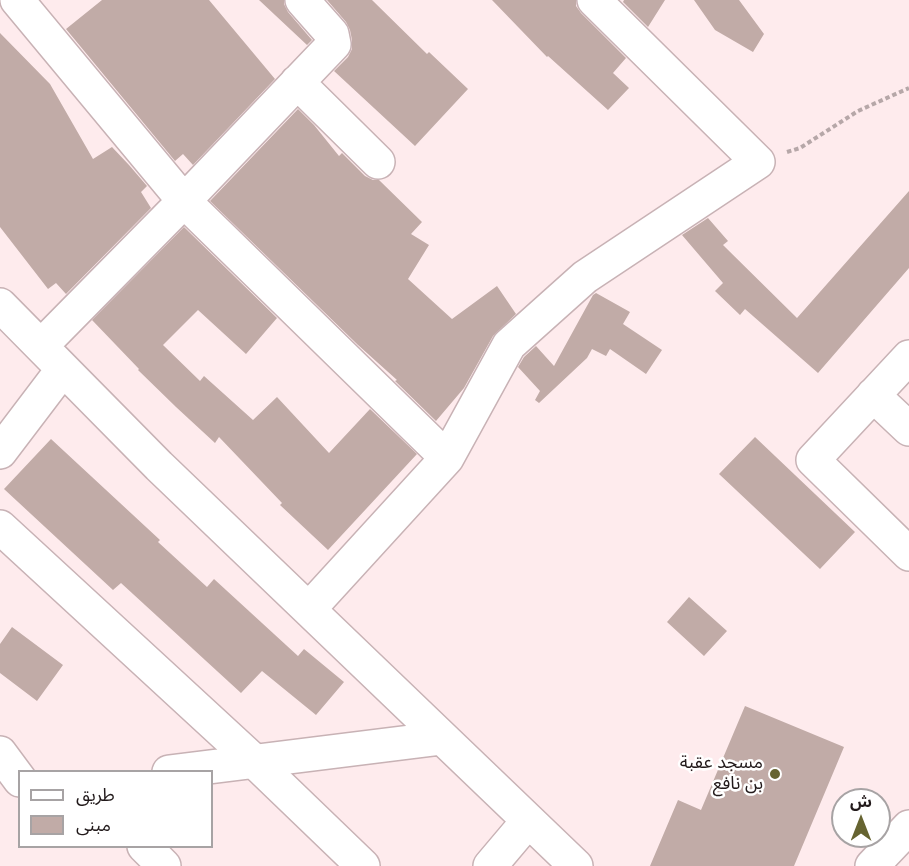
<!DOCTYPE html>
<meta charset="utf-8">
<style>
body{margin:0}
#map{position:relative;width:909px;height:866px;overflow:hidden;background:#feebed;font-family:"Nunito Sans","Noto Sans Arabic",sans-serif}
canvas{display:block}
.legend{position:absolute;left:18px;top:770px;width:195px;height:78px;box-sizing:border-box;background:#fff;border:2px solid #a7a3a4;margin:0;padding:8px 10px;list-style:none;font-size:18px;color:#221a1b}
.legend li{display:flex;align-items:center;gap:12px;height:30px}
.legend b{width:30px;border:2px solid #a7a3a4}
.north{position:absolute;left:831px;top:788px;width:60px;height:60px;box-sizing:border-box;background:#fff;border:2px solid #a7a3a4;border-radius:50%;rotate:0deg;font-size:16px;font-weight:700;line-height:24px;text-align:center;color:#221a1b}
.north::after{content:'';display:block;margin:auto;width:21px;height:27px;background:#666431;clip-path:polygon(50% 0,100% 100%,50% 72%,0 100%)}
</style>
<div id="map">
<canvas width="909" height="866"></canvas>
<ul class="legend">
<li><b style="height:8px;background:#fff"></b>طريق</li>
<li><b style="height:16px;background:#c1aba7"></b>مبنى</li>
</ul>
<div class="north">ش</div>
</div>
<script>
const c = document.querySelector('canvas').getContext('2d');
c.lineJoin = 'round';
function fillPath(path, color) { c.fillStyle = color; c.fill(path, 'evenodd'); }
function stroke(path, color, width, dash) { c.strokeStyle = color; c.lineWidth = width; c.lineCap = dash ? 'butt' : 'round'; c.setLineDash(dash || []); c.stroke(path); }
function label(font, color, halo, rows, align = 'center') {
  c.font = font + ' "Nunito Sans","Noto Sans Arabic",sans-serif'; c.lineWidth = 5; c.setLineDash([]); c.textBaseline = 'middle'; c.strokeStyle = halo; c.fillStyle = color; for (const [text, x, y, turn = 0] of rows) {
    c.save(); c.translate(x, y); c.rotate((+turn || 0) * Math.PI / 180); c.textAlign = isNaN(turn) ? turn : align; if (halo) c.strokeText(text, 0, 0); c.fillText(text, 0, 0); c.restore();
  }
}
const building = new Path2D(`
 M 102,0 L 209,0 L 275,79 L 193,165 L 183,154 L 175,161 L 66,29 Z
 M 259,0 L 284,0 L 284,4 L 288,12 L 312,40 L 307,45 Z
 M 327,0 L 372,0 L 427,54 L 429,52 L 468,89 L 415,146 L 334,71 L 348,57 L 352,49 L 352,40 L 350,30 L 346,22 Z
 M 492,0 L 576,0 L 576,6 L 581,13 L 626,58 L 613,73 L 629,88 L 608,110 L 548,56 L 547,57 Z
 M 624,0 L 665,0 L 648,27 L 623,2 Z
 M 694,0 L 739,0 L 764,34 L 753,52 L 715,30 Z
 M 0,33 L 50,84 L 93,159 L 112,147 L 129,165 L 147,186 L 141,192 L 151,208 L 66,294 L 56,283 L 48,289 L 0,227 Z
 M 298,109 L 314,125 L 339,156 L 342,153 L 365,176 L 373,180 L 379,180 L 422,222 L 411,234 L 429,245 L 408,279 L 452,319 L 497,286 L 516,314 L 493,336 L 464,388 L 436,421 L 395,381 L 397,380 L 358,345 L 210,201 Z
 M 909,191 L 909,268 L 818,373 L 745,309 L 740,315 L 715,291 L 723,283 L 682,235 L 708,218 L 728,241 L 723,245 L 797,318 Z
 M 184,227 L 277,318 L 246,354 L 198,310 L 163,345 L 200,381 L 204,376 L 253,420 L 277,397 L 329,453 L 370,409 L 417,454 L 328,550 L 280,505 L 282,503 L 219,437 L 215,443 L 176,407 L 138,370 L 139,369 L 92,320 Z
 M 596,293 L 630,312 L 623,324 L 662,350 L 646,374 L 610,349 L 606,356 L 592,349 L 587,358 L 539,403 L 535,400 L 540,391 L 518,367 L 524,357 L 536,346 L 554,366 L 593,295 Z
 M 755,437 L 855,532 L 820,569 L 719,474 Z
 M 51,439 L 160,540 L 158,542 L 207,587 L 214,579 L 298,656 L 304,649 L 344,682 L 316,715 L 262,671 L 241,693 L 121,583 L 113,590 L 4,489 Z
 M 689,597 L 727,631 L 704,656 L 667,622 Z
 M 12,627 L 63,665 L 37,701 L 0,673 L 0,644 Z
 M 745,706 L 844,747 L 794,866 L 650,866 L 678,800 L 701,810 Z`);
const path = new Path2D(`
 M 787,152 L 800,148 L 858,111 L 909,88`);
const minor = new Path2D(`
 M 17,0 L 184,201 L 447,458
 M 297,82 L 378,162
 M 0,305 L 159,466 L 576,866
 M 41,346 L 184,201 L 334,44 L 332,34 L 302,0
 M 909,357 L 813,460 L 909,554
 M 873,395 L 909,429
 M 0,452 L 63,369
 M 0,527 L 254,761 L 363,866
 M 309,609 L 447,458 L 509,345 L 585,277 L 758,162 L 594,0
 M 0,753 L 20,780
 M 169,772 L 442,738
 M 144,846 L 164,866
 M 490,866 L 528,821
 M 872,866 L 909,827`);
const markers = [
 [775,774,6,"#666431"]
];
const poiNames = [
 ["مسجد عقبة",763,764],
 ["بن نافع",763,785]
];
fillPath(building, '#c1aba7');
stroke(minor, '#c8b2b5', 36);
stroke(path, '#b6a7a8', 4, [4.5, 3]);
stroke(minor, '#fff', 33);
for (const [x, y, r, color] of markers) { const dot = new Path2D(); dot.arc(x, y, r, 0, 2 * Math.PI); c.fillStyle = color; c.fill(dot); stroke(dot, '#fff', 2); }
label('18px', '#221a1b', '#fff', poiNames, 'right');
</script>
